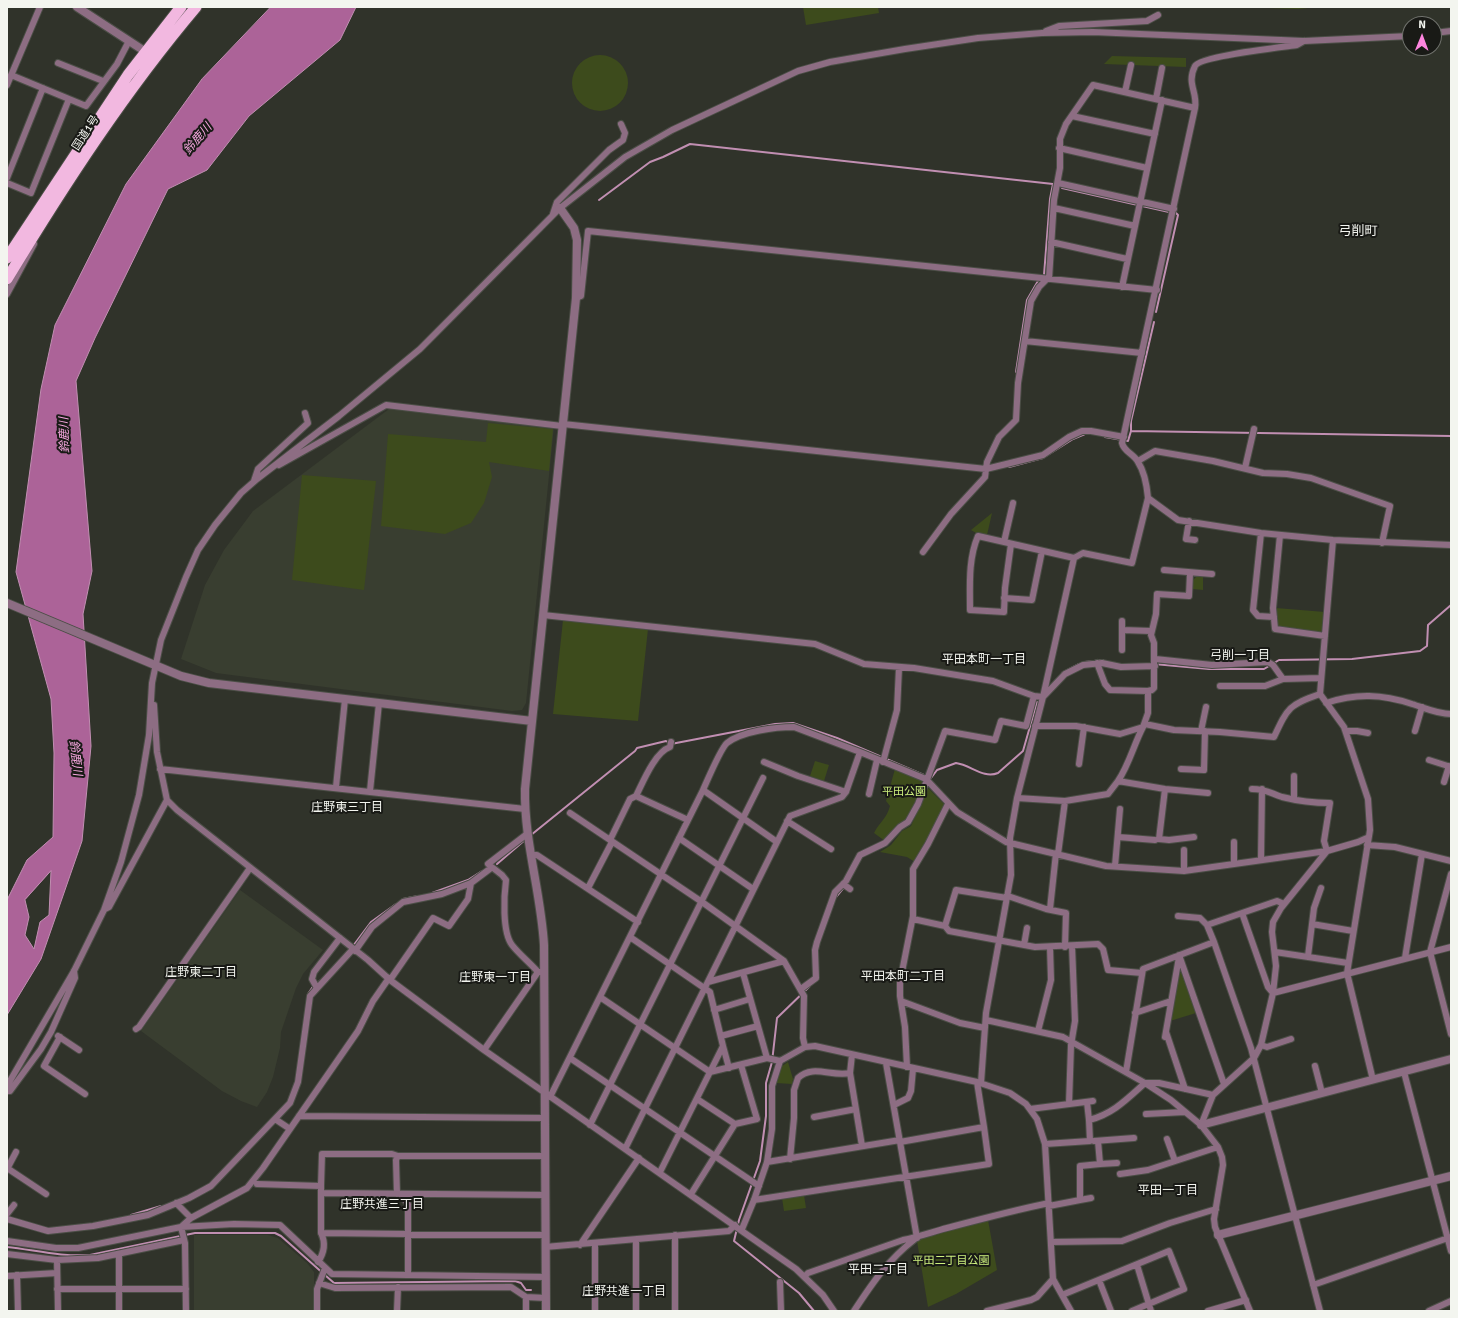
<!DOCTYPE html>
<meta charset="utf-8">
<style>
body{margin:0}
#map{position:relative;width:1458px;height:1318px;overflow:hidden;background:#30332a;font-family:Signika,sans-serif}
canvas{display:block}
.frame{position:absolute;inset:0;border:8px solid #f3f5ef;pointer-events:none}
.north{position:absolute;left:1402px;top:16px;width:40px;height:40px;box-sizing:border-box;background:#191a16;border:1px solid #70726d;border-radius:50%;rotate:1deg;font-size:11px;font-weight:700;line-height:16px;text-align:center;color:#f3f5ef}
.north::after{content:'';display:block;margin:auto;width:14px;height:18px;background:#fe85df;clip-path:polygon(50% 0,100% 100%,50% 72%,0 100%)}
</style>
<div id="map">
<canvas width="1458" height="1318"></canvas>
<div class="frame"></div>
<div class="north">N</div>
</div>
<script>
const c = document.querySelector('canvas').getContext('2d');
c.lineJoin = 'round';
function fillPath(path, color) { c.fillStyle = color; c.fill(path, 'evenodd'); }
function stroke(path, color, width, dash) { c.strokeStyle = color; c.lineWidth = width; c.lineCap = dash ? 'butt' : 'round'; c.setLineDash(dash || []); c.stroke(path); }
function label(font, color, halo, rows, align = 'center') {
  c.font = font + ' Signika,"Noto Sans JP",sans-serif'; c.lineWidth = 4; c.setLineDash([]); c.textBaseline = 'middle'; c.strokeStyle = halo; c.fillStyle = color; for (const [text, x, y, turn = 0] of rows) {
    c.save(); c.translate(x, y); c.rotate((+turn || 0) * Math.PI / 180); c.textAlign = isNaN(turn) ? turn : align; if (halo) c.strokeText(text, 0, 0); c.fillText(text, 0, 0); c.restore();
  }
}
const built = new Path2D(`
 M 389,409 L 554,426 L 526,703 L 522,710 L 512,711 L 216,673 L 181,659 L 205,585 L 224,550 L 253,511 Z
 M 240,890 L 323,950 L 303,974 L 296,988 L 281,1032 L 280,1048 L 273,1077 L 267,1092 L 257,1107 L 241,1101 L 222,1091 L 141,1031 Z
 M 194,1235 L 268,1235 L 278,1238 L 307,1263 L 314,1272 L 314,1311 L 194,1311 Z`);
const green = new Path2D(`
 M 803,7 L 878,7 L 879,13 L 806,25 Z
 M 1238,7 L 1318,7 L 1298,9 Z
 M572 83a28 28 0 1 1 56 0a28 28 0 1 1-56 0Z
 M 1112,56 L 1186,58 L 1186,67 L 1104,64 Z
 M 488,423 L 553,429 L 549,471 L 489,462 L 492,477 L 484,503 L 471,523 L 445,534 L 381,526 L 388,434 L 486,442 Z
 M 302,475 L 376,481 L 364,590 L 292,580 Z
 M 992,513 L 987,535 L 976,533 L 971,530 Z
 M 1196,577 L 1203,577 L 1203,590 L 1193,589 L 1193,580 Z
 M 1276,608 L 1325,612 L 1323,631 L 1318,633 L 1281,628 L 1276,625 Z
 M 563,620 L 648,629 L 638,721 L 553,714 Z
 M 815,761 L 829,765 L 824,781 L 810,776 Z
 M 895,769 L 922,780 C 924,789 912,814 906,821 C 900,828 892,834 885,841 L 874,833 C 880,821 886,820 890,806 L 886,801 Z
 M 928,788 L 944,804 L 927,843 L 915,862 L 907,857 L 880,852 L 891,845 L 902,831 L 911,826 Z
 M 1182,972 L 1196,1013 L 1170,1021 L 1179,973 Z
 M 788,1062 L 793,1079 L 792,1084 L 776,1083 L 782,1066 Z
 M 804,1195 L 806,1208 L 784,1211 L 782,1198 Z
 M 988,1220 L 997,1270 L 956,1294 L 928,1307 L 917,1241 L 926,1237 Z`);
const water = new Path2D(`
 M 271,7 L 356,7 L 340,40 L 249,116 L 207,170 L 168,189 L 95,338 L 76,381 L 92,571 L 83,614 L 91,746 L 82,841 L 41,959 L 7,1015 L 7,900 L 27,860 L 53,837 L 54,753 L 51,699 L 16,572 L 41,389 L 55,325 L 126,184 L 202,79 ZM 51,871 L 49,915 L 40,922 L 34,949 L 25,935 L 29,917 L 25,900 Z`);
const stream = new Path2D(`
 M 1062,188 L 1169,212
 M 599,200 L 650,162 L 663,157 L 690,144 L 1053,184 L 1050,199 L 1044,275
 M 1156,312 L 1178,215 L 1176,213
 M 1016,372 L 1027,300 L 1038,281
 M 1131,431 L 1131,421 L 1154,322
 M 1105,437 L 1128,441 L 1131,431 L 1451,436
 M 1009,467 L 1043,458 L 1073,439 L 1085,434
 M 1085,662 L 1103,660
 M 1154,664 L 1209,669 L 1264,669 L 1279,660 L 1352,659 L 1420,651 L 1427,646 L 1428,625 L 1451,605
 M 1062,673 L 1079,664
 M 531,835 L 635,751 L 637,748 L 666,741 L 671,744 L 775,724 L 793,723 L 837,738 L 931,778 L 937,770 L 956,763 C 971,765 983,779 998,773 L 1023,751 L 1037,702
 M 497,864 L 526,839
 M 432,893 L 468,880 L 482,871
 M 836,897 L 845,886
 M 403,899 L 418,896
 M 353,946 L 371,922 L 396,904
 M 810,986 L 777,1018 L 772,1062 L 766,1083 L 766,1116 L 760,1161 L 739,1220 L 734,1241 L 799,1293 L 814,1311
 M 308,994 L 312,988 L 321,980
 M 131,1215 L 161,1206
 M 7,1247 C 35,1250 61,1257 90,1255 L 195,1233 L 275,1233 L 281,1236 L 334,1283 L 515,1281 L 521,1283 L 526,1290 L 531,1290`);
const minor = new Path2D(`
 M 1046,31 L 1059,26 L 1147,21 L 1158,15
 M 1434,33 L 1451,31
 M 58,63 L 103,81
 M 7,85 L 40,7
 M 1125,92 L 1131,65
 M 69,99 L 86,106 L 117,64 L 129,41
 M 1156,99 L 1162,68
 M 1072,116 L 1155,134
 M 1059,148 L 1147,168
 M 7,178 L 43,88
 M 7,183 L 31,193 L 69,99 L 11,75
 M 1058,183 L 1174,209
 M 1054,208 L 1135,226
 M 553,214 L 557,202 L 609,150 L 623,140 L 625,133 L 621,124
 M 1051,242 L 1127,259
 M 1049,279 L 1054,200 L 1060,168 L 1060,139 L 1066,124 L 1093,85 L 1195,108
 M 1122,287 L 1162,100
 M 7,294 L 34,244
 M 576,298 L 581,296 L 588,231 L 1157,290
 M 1025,341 L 1142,353
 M 563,424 L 986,469 L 1043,455 L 1069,437 L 1082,431 L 1091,431 L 1124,437
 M 1138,461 L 1155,451 L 1213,461 L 1263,473 L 1287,474 L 1311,478 L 1390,506 L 1382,543
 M 279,465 L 386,405 L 562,426
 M 1245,468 L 1254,429
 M 254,481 L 258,469 L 308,423 L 305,413
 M 1148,498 L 1178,520 L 1261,533 L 1333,540 L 1451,545
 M 1189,521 L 1186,539 L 1195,540
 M 1261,533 L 1253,610 L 1258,616 L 1274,617
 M 1280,535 L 1273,608 L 1275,629 L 1325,636
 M 1333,540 L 1320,694 L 1344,727 L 1368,799 L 1370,830 L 1347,973 L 1373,1080
 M 1004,542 L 1013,503
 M 1011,544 L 1005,588 L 1004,612 L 970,610 C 970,586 968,559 978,536 L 1074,558
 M 923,552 L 951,514 L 985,477 L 987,462 L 999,437 L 1016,420 L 1018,383 L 1031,301 L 1039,287 L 1047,279
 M 1164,570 L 1212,574
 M 1004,598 L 1032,600 L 1042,551
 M 543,615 L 815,644 L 864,664 L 914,668 L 993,681 L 1034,696 L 1043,697
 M 1122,630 L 1151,631
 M 1122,650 L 1122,621
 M 1155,659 L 1212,665 L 1268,662 L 1273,665 L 1283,679 L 1321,678
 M 1097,663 L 1105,684 L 1110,690 L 1148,691
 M 1220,686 L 1265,686 L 1283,679
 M 1043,697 L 1065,674 L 1083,665 L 1102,663 L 1121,667 L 1155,666
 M 1326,703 C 1356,693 1382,694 1412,704 C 1425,708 1437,714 1451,714
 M 154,705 L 157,752 L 167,800 L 177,810 L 368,960 L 390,980 L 484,1050 L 796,1269 L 823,1295 L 834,1311
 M 1145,724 L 1174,730 L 1220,732 L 1274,737 C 1288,707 1289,705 1320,694
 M 1035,726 L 1076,726 L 1120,734 L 1143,727 L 1148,713 L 1148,691 L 1152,690 L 1154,688 L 1154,643 L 1151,635 L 1156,614 L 1157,594 L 1189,596 L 1190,573
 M 1201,731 L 1206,707
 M 1346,731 L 1357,731 L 1368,733
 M 1415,731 L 1422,707
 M 1429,760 L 1451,767
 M 764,762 L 798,776 L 846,792
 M 883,762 L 897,710 L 899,668
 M 1079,764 L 1084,727
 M 160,769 L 525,809
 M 1181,769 L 1204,770 L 1205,731
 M 1118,781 C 1129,765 1134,744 1143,727
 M 1444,782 L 1449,766
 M 336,787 L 345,699
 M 1165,789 L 1159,839 L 1169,840 L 1194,837
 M 1252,789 C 1266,789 1270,793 1282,797 C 1298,801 1315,803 1330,803 L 1324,841 L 1327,851
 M 703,790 C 707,781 721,748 727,743 C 742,731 776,727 794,727 L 860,752
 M 370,791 L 379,703
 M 869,794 L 877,760
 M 636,796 C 643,782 655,752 670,747 L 671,742
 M 1017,798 L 1065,801 L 1108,794 L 1118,781 L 1165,789 L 1208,793
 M 1294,799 L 1294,776
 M 570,813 L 702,902 L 784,961 L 804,996 L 803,1038 L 805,1047
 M 787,821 L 831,849
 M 527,834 L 488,864 L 502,875 L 506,880 C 504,895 502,932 512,945 C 519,954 530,963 538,972
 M 1118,837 L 1155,840
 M 679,838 L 753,889
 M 610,840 L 630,799 L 636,796 L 688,820
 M 1234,842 L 1234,864
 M 1367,845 L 1395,847 L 1451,861
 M 1058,854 L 1065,801
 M 531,855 L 537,855 L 638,922
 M 1261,860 L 1262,789
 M 1115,866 L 1120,809
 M 1184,871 L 1184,850
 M 1451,874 L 1430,952 L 1451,1034
 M 843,884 L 850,889
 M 588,888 L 612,842
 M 1008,896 L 1046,909 L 1066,913 L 1065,947
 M 105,909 L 109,907 L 167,800
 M 1050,909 L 1056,853
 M 1242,913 L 1268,987 L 1273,993
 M 1178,916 L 1200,918 L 1207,925
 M 913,919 L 945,926 L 949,931 L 1035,947 L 1098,944 L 1103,949 L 1108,970 L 1142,973
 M 1312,924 L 1353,931
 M 945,926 L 956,890 L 1007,898
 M 630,937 L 710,992 L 723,1046 L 660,1172
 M 1214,942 L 1251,1048 L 1320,1311
 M 1024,945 L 1027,928
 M 355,951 L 372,927 L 403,902 L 442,894 L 471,883 L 491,868
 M 1275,952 L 1348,963
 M 1179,955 L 1224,1084
 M 1308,956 L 1314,908 L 1321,888
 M 1405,958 L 1422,854
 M 743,973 L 767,1058
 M 390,980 L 433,918 L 449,926 L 468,899 L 471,883
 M 708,982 L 784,961
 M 317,988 L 312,979 L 314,972 L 340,938
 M 801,989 L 816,978 L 815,950 L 817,942 L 835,892 L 846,881 L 860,855 L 885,843 L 900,827 L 908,822 L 918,804 L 945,731 L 995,740 L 1001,721 L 1026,726 L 1034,696
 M 1273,993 L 1451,947
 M 600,997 L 710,1072 L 767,1058 L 780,1061
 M 901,1001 L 960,1023 L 985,1028
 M 714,1010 L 750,999
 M 1135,1013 L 1171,1001
 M 986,1020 L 1063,1037 L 1145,1083 L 1171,1100 L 1201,1125 L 1218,1147 L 1222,1157 L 1223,1165 L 1214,1219 L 1215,1227 L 1250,1311
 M 136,1029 L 139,1027 L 250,868
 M 1038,1031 L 1051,980 L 1050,947
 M 1166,1032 L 1185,1089
 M 58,1036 L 79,1050
 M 721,1036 L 758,1026
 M 60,1037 L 44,1066 L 85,1094
 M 1165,1037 L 1179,957
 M 1261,1045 L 1267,1047 L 1291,1039
 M 723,1046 L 729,1068
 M 484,1050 L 538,972 L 542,972
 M 852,1055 L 850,1073 L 862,1146
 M 570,1058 L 759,1186
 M 886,1063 L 917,1238
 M 1315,1066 L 1322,1093
 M 907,1067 L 905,1027 L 900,996 L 900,982 L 913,916 L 913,869 L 928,844 L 948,804
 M 1126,1072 L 1143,969 L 1214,942 L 1207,925 L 1277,901 L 1284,904
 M 1404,1072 L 1451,1251
 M 977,1082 L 984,1127
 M 981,1083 L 986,1013 L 1011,875 L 1010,838 L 1017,798 L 1043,697 L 1074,558 L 1083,553 L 1132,563 L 1148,498 C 1147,487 1144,471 1138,462 C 1134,454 1124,452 1122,443 L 1195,108 C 1198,92 1186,84 1195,66 C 1200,56 1283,47 1297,45 L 1304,41
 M 7,1086 L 74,971 L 104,910 L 121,862 L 139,795 L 149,735 L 152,683 L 161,640 L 186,577 L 198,550 L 215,525 L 241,493 L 257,479 L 339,416 L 420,349 L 560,208 L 625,157 L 672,130 L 798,71 L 830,62 L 905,49 L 978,38 L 1042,33 L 1093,32 L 1304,41 L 1410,36
 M 7,1091 L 10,1091 L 41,1049 L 51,1032 L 75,978 L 74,971
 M 550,1097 L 703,790 L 777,842
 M 697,1099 L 735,1124
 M 1087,1102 L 1089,1120
 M 1069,1104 L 1071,1045 L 1075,1021 L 1072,946
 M 894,1105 L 908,1098 L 911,1091 L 913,1069
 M 1030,1109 L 1093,1101
 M 1146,1114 L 1185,1112
 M 299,1116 L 544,1118
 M 814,1117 L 856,1109
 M 275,1119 L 290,1129
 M 590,1125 L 763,778
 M 1201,1125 L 1213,1095 L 1254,1058 L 1261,1045 L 1273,993 L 1276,966 L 1272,932 L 1273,922 L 1281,908 L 1327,851
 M 1167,1139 L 1175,1161
 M 1094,1141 L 1134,1138
 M 1045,1144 L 1090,1141 L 1089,1120 C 1113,1114 1127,1099 1145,1083 L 1159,1083 L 1213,1095
 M 625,1149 L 790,816 L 842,797 L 846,792 L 860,752 L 926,779 L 957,812 L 1006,842 L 1106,866 L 1184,871 L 1327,851 L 1358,842 L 1367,838
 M 398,1156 L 545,1156
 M 790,1159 L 794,1118 L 794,1090 L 798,1078 C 813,1064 831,1077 850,1073
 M 767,1162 L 900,1140
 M 1100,1164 L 1117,1163
 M 7,1168 L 46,1194
 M 7,1169 L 16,1152
 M 1120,1174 L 1148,1170 L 1218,1147
 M 257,1184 L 321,1186 L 321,1233 C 326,1243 324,1253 318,1262
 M 321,1186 L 322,1154 L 392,1154 L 398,1156 L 396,1160 L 397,1194
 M 321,1193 L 545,1195
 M 691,1194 L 735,1124 L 757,1119 L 741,1065
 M 754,1200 L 989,1164 L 984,1127 L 900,1142
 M 1080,1200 L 1091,1198
 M 176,1203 L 191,1218
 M 1049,1206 L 1080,1200 L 1080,1166 L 1100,1164 L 1098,1141
 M 7,1214 L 14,1205
 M 7,1219 L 48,1231 L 93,1226 L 148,1215 L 189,1198 L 211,1186 L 290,1103 L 298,1082 L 310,996 L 353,949
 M 181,1227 L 191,1218 L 247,1188 L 263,1168 L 358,1031 L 373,1001 L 389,978
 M 181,1227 L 185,1243 L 186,1311
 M 742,1229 L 754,1200 L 767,1162 L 772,1129 L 772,1086 L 780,1061 L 805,1047 L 815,1046 L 977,1082 L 1010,1093 L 1026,1104 L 1037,1119 L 1045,1144 L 1053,1279 L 1071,1311
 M 321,1233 L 408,1234
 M 408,1235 L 545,1235
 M 675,1235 L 675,1311
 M 7,1241 L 56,1248 L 78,1248 L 181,1227 L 234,1224 L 280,1225 L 332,1274 L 408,1275 L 408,1204 L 400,1194
 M 1051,1242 L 1122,1241 L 1170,1223 L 1216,1209
 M 595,1243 L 595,1311
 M 580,1245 L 639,1158
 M 545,1247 L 729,1231 L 735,1225
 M 7,1254 L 57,1260
 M 119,1254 L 119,1311
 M 1137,1265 L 1151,1311
 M 17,1275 L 18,1311
 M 408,1275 L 546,1277
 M 7,1276 L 57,1273
 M 805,1276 L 808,1273 L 903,1240 C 918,1237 932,1232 947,1228 C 981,1219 1015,1210 1049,1203
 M 1099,1280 L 1111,1311
 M 780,1282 L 781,1311
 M 319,1283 L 335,1288 L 511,1287 L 526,1297 L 546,1298
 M 1313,1285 L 1451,1237
 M 57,1289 L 186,1289
 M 1062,1295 L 1169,1251 L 1184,1289 L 1132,1311
 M 58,1311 L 57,1260 L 98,1258 L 184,1240
 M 317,1311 L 317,1289 L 325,1268
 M 397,1311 L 398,1287
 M 526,1311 L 526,1297
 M 636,1311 L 636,1240
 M 854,1311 C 873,1282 888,1260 915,1239
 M 987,1311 L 1031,1300 L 1037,1297 L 1053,1279
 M 1208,1311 L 1246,1300
 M 1429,1311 L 1451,1301`);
const tertiary = new Path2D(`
 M 77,7 L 149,54
 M 7,603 L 181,676 L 209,683 L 532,721
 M 1201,1125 L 1451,1059
 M 1218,1235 L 1451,1176
 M 546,1311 L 544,945 C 541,892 524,842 525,789 L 576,298 L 577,240 L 574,228 L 560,208`);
const trunk = new Path2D(`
 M 7,258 L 128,75 L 181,7
 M 7,279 C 64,185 125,91 196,7`);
const streetNames = [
 ["国道1号",86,133,-57]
];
const parkNames = [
 ["平田公園",904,792],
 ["平田二丁目公園",951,1261]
];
const waterNames = [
 ["鈴鹿川",198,139,-49],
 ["鈴鹿川",65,435,-92],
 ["鈴鹿川",75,758,83]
];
const neighbourhoodNames = [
 ["弓削一丁目",1240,656],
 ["平田本町一丁目",984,660],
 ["庄野東三丁目",347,808],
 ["庄野東二丁目",201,973],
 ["平田本町二丁目",903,977],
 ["庄野東一丁目",495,978],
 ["平田一丁目",1168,1191],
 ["庄野共進三丁目",382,1205],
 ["平田二丁目",878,1270],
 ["庄野共進一丁目",624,1292]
];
const quarterNames = [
 ["弓削町",1358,232]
];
fillPath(built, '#393e30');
fillPath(green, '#3d4b1c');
fillPath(water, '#ac6398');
stroke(water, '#c18fb2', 1);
stroke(stream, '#c18fb2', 2);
stroke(minor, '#4b4e46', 8);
stroke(tertiary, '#4b4e46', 10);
stroke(trunk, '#4b4e46', 13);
stroke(minor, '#8d6d83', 6);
stroke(tertiary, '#8d6d83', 8);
stroke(trunk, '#f2b8e0', 11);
label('11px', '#f3f5ef', '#191a16', streetNames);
label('11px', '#cdf07e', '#191a16', parkNames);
label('italic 12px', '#f7a8e0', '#191a16', waterNames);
label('12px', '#f3f5ef', '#191a16', neighbourhoodNames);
label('13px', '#f3f5ef', '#191a16', quarterNames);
</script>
